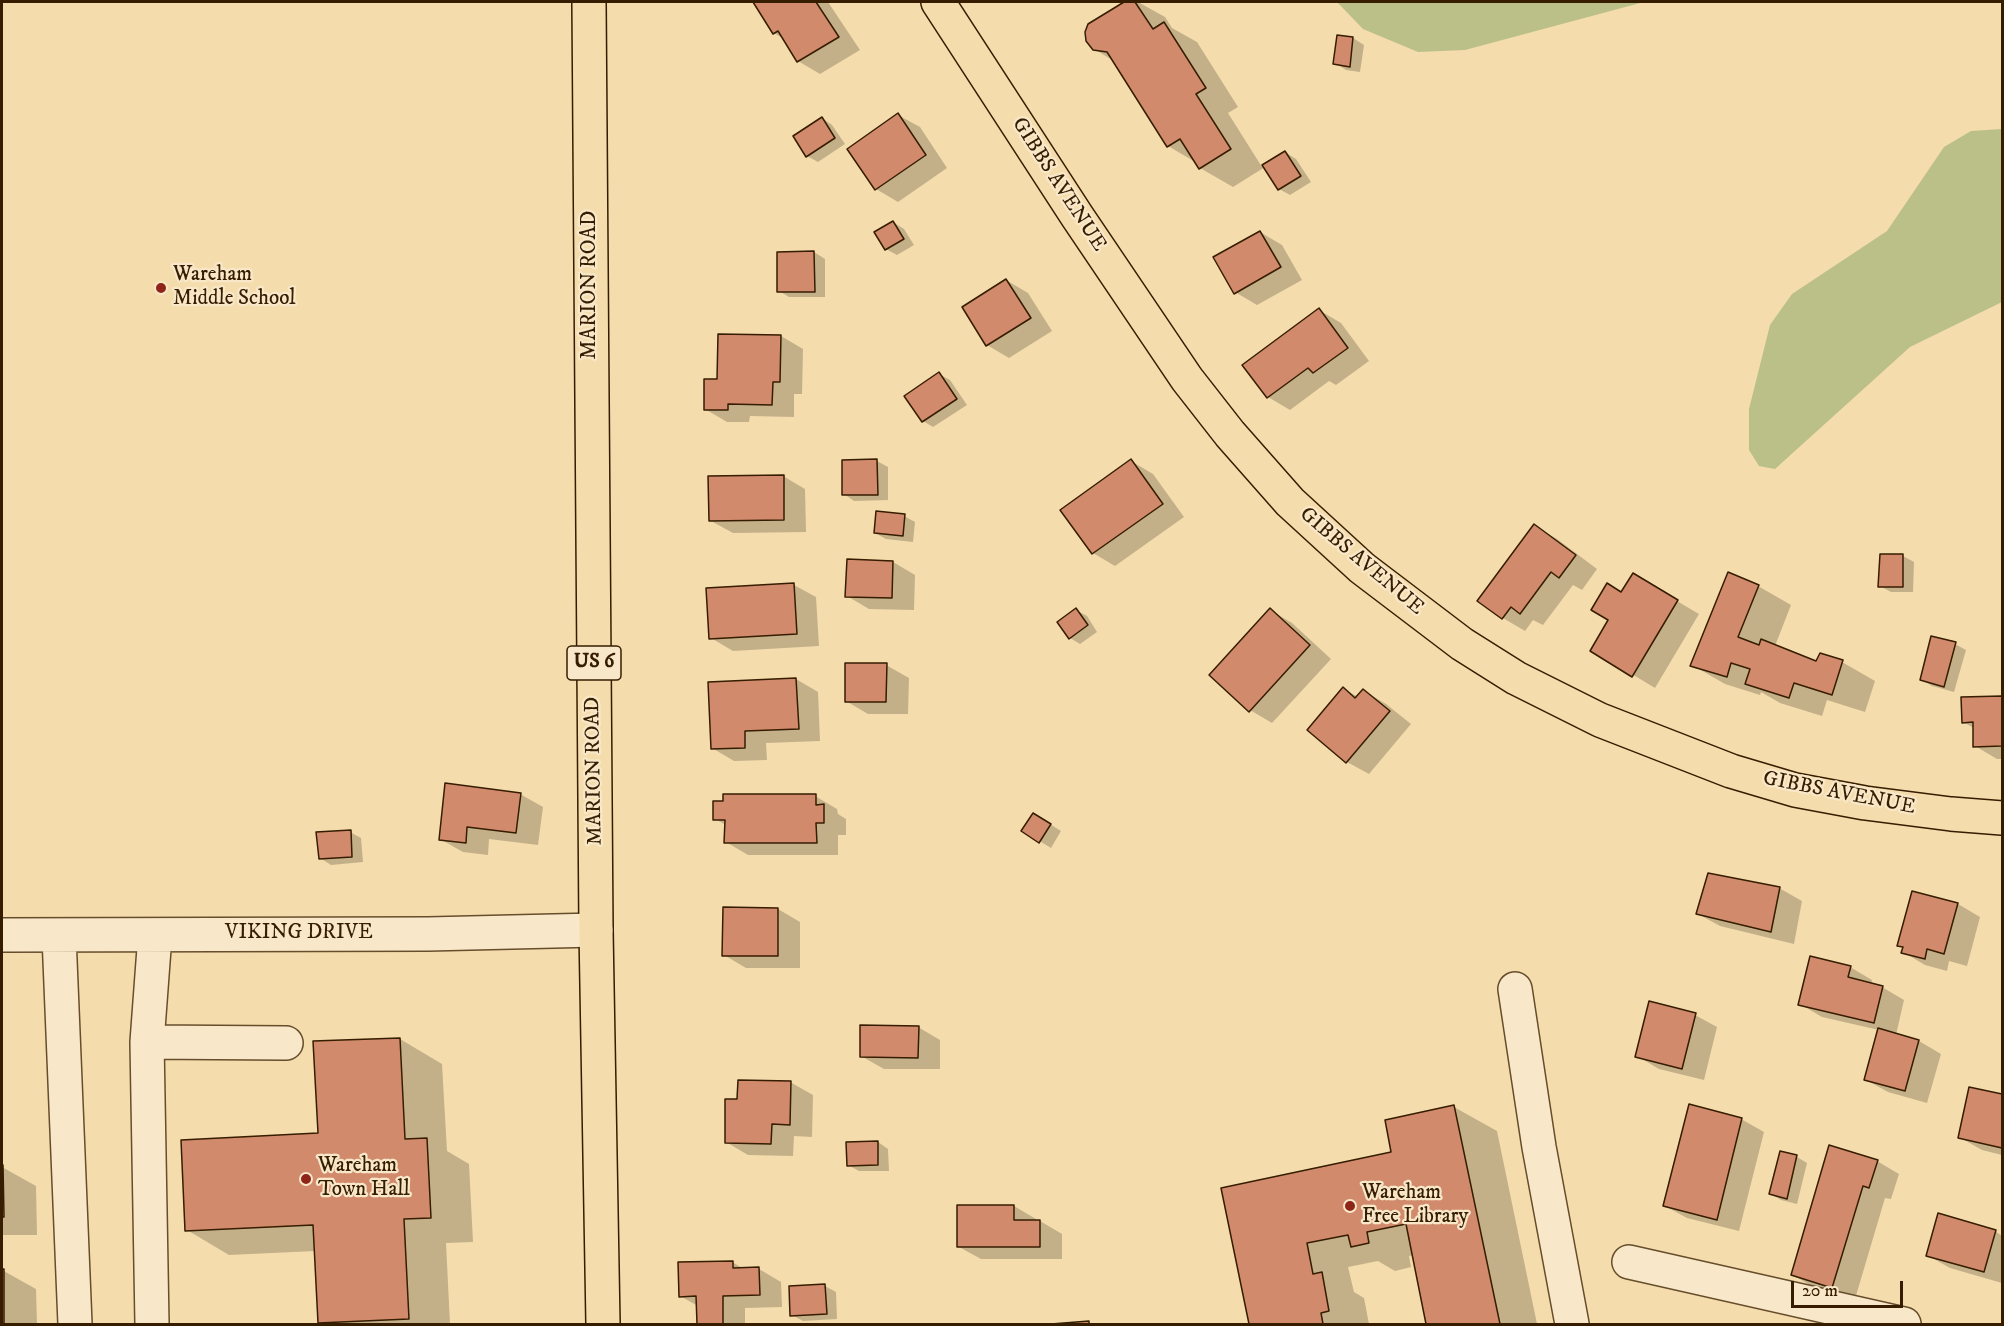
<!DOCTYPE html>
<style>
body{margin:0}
#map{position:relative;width:2004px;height:1326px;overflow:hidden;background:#f4dcac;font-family:"IM FELL DW Pica",serif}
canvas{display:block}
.frame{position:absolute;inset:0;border:3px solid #361d00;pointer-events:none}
.scale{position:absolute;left:1791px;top:1281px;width:112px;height:27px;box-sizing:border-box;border:3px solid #361d00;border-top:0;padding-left:8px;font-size:18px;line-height:21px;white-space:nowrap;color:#361d00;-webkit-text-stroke:4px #f8e8c9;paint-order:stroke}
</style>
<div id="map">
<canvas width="2004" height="1326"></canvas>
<div class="frame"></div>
<div class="scale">20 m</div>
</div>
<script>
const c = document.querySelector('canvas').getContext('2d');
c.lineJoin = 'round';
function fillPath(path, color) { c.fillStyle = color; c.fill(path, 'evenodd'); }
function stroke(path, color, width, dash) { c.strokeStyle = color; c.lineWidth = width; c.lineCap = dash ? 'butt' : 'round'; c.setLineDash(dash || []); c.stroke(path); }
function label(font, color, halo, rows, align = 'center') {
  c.font = font + ' "IM FELL DW Pica",serif'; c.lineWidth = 4.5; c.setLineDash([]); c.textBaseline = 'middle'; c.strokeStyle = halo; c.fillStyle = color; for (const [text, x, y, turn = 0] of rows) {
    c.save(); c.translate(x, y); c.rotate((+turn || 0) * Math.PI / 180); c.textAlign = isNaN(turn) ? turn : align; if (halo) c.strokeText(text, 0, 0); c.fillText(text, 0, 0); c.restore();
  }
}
const green = new Path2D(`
 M 1337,2 L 1644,2 L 1465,50 L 1418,52 L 1363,29 Z
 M 2002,129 L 2002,302 L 1910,347 L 1775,469 L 1759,466 L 1749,450 L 1749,409 L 1770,325 L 1792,294 L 1887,231 L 1944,147 L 1971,131 Z`);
const shadow = new Path2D(`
 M 755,2 L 828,2 L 860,50 L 820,74 L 798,61 L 784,39 L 774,33 Z
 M 1127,2 L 1138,2 L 1165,17 L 1172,28 L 1197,42 L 1238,107 L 1228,113 L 1262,167 L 1285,152 L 1296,159 L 1311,182 L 1290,195 L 1279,189 L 1265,167 L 1233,187 L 1200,168 L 1197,163 L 1168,146 L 1114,61 L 1094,49 L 1090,26 Z
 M 1353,38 L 1364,45 L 1360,72 L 1346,70 L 1335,63 Z
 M 898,115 L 920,127 L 947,168 L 898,202 L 876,189 Z
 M 822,118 L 832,125 L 845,144 L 818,162 L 807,156 Z
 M 893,222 L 904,229 L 914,245 L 897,255 L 886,249 Z
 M 1260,232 L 1282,245 L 1302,280 L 1257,305 L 1235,292 Z
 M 814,252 L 825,259 L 825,297 L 789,297 L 779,291 Z
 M 1006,280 L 1028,293 L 1052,331 L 1009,358 L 987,345 L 964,308 Z
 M 1319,310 L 1341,323 L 1369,361 L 1336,385 L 1329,381 L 1290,410 L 1268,397 L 1244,365 Z
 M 781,336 L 803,349 L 802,394 L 794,394 L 794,417 L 750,416 L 749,422 L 727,422 L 705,409 Z
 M 939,374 L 950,380 L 967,405 L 933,427 L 923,421 Z
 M 843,461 L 877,461 L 888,467 L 888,500 L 854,501 L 844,494 Z
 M 1131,461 L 1153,474 L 1184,517 L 1115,566 L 1093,553 Z
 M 783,476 L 805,489 L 806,532 L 733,533 L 711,521 Z
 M 904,516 L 915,522 L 913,542 L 886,539 L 875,533 Z
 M 1534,526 L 1557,539 L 1597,569 L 1582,590 L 1573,585 L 1543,625 L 1533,620 L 1525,631 L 1503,618 L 1480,601 Z
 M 1881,556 L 1903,556 L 1914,562 L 1913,592 L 1891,592 L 1880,586 Z
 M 893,562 L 915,575 L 914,610 L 869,609 L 847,596 Z
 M 794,585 L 816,597 L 819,646 L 733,651 L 711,638 Z
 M 1758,586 L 1791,605 L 1775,646 L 1817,663 L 1842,662 L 1875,681 L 1865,712 L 1827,700 L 1822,716 L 1780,703 L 1761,692 L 1760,695 L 1725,684 L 1692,665 Z
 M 1655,588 L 1699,614 L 1655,688 L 1592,650 L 1610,620 L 1622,594 Z
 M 1076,610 L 1087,616 L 1097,632 L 1080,644 L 1070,638 Z
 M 1270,610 L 1292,623 L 1331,659 L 1272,723 L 1250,710 Z
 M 1955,644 L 1966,650 L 1954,692 L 1932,686 L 1922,680 Z
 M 886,665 L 909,678 L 908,714 L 868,714 L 846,701 Z
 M 796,679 L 818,692 L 820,741 L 766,743 L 767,760 L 734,761 L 712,748 L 709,683 Z
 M 1344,689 L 1358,697 L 1364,691 L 1386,704 L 1411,724 L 1369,774 L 1347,762 L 1310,730 Z
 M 1963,698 L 2002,698 L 2002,759 L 1997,759 L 1975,746 L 1974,728 L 1963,722 Z
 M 520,794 L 543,807 L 538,845 L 489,839 L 488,855 L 463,852 L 440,839 Z
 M 815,796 L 837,809 L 838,814 L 846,819 L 846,835 L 838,835 L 838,855 L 748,855 L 726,842 L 726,825 L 715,819 L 724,802 Z
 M 1045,821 L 1061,831 L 1051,848 L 1023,831 Z
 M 350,832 L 361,838 L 363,862 L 331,865 L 320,858 Z
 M 1779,888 L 1802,901 L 1794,944 L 1720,926 L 1698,914 Z
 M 1913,893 L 1958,904 L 1980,917 L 1967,966 L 1949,961 L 1947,971 L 1925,965 L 1903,952 Z
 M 778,909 L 800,922 L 800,968 L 746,968 L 724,955 Z
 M 1850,967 L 1872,980 L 1871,985 L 1882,987 L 1904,1000 L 1896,1035 L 1919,1041 L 1941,1054 L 1927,1103 L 1888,1092 L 1866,1080 L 1879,1030 L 1822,1017 L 1800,1004 Z
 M 1695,1015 L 1717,1027 L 1704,1080 L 1659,1069 L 1637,1056 Z
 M 918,1027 L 940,1040 L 940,1069 L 884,1069 L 861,1056 Z
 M 400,1039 L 442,1064 L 447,1151 L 469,1164 L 473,1242 L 446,1243 L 450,1324 L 323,1324 L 319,1322 L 315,1251 L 229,1255 L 187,1230 L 319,1134 Z
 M 790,1082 L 813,1095 L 812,1137 L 794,1136 L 793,1156 L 748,1155 L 726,1142 L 739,1101 Z
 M 1970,1088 L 2002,1095 L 2002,1155 L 1982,1150 L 1959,1137 Z
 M 1454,1107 L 1497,1131 L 1537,1324 L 1428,1324 L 1414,1255 L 1409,1256 L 1411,1267 L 1395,1271 L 1378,1261 L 1348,1267 L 1354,1292 L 1364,1298 L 1369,1324 L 1250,1324 L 1222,1189 L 1393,1153 Z
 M 1741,1119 L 1764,1132 L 1739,1231 L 1687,1218 L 1665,1206 Z
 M 878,1142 L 888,1149 L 889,1171 L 859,1171 L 848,1165 Z
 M 1797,1157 L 1807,1163 L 1797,1204 L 1781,1200 L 1771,1194 Z
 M 1877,1161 L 1899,1174 L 1891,1199 L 1885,1198 L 1855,1299 L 1815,1288 L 1793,1275 Z
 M 2,1167 L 36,1186 L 37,1235 L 2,1235 Z
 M 958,1206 L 1014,1206 L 1036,1219 L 1036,1221 L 1040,1221 L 1062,1234 L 1062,1259 L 981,1259 L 959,1247 Z
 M 1995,1231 L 2002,1236 L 2002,1283 L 1950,1268 L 1927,1255 Z
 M 732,1262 L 744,1269 L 759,1269 L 781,1282 L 782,1307 L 745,1308 L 745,1324 L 698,1324 L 698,1306 L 680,1296 Z
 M 2,1270 L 36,1289 L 37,1324 L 2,1324 Z
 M 825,1286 L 836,1292 L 837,1319 L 803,1321 L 792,1315 Z`);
const building = new Path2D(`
 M 753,2 L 816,2 L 839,37 L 797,62 L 778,31 L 773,34 Z
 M 1124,2 L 1135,2 L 1153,29 L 1164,22 L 1206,88 L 1196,94 L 1231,149 L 1199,169 L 1180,139 L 1167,147 L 1107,52 L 1093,50 L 1086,41 L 1085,32 L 1088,24 Z
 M 1337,35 L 1353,37 L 1350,67 L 1333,64 Z
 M 898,113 L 926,155 L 875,190 L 847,149 Z
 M 822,117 L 835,138 L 806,157 L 793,136 Z
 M 1285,151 L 1301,176 L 1278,190 L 1262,165 Z
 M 893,221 L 904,239 L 885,250 L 874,232 Z
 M 1260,231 L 1281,267 L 1234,294 L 1213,257 Z
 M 814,251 L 815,292 L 777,292 L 777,252 Z
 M 1006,279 L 1031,318 L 986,346 L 962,307 Z
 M 1319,308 L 1348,348 L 1313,373 L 1308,368 L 1267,398 L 1242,365 Z
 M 718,334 L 781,335 L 780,382 L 773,382 L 772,405 L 728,404 L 728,410 L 704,410 L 704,379 L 717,379 Z
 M 939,372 L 957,399 L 922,422 L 904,396 Z
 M 877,459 L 878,495 L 842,495 L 842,460 Z
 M 1131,459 L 1163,504 L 1092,554 L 1060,510 Z
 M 784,475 L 784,520 L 709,521 L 708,476 Z
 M 876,511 L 905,514 L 903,536 L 874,533 Z
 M 1534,524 L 1576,555 L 1559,578 L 1551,572 L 1520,614 L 1511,607 L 1502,619 L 1477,601 Z
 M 1880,554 L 1903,554 L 1903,587 L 1878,587 Z
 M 847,559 L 893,561 L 892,598 L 845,597 Z
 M 1728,572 L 1759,585 L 1738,637 L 1759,645 L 1761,639 L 1816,661 L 1820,653 L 1843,660 L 1832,695 L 1794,683 L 1789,698 L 1745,684 L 1750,669 L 1731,663 L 1727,677 L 1690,666 Z
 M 1633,573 L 1678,600 L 1632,677 L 1590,651 L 1608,620 L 1591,610 L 1607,583 L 1621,592 Z
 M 794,583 L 797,634 L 709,639 L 706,588 Z
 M 1076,608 L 1088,625 L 1069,639 L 1057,622 Z
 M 1270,608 L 1310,645 L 1249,712 L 1209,675 Z
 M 1931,636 L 1956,642 L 1944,687 L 1920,680 Z
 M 845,663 L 887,663 L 886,702 L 845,702 Z
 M 796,678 L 799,729 L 745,731 L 745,748 L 711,749 L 708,682 Z
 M 1343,687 L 1355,698 L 1363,689 L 1390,711 L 1346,763 L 1307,730 Z
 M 2002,696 L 2002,746 L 1973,747 L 1973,722 L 1962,723 L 1961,697 Z
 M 445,783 L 521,793 L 516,833 L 467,827 L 466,843 L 439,840 Z
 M 723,794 L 816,794 L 816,805 L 824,804 L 824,823 L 816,823 L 817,843 L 724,843 L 725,820 L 713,820 L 713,801 L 723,801 Z
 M 1033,813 L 1051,824 L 1039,843 L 1021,831 Z
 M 351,830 L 352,857 L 319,859 L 316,832 Z
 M 1708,873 L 1780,887 L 1771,932 L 1696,914 Z
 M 1912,891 L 1958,903 L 1944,954 L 1927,949 L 1925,959 L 1901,953 L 1903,947 L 1897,946 Z
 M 723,907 L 778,908 L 778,956 L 722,956 Z
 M 1810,956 L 1851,966 L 1848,977 L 1883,986 L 1874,1023 L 1798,1005 Z
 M 1649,1001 L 1696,1013 L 1682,1069 L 1635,1057 Z
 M 860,1025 L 919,1026 L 918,1058 L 860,1057 Z
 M 1878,1028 L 1919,1040 L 1905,1091 L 1864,1080 Z
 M 400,1038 L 405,1139 L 427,1138 L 431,1218 L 404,1219 L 409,1319 L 318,1323 L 313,1225 L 185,1231 L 181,1140 L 318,1133 L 313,1041 Z
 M 738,1080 L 791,1081 L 790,1125 L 772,1124 L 771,1144 L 725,1143 L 725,1099 L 737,1099 Z
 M 1969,1087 L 2002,1094 L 2002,1148 L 1958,1138 Z
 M 1689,1104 L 1742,1118 L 1717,1220 L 1663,1206 Z
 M 1454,1105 L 1500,1324 L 1422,1324 L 1426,1324 L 1406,1224 L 1367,1232 L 1369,1243 L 1351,1247 L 1348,1235 L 1307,1243 L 1313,1274 L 1322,1272 L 1329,1311 L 1321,1313 L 1323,1324 L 1249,1324 L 1221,1188 L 1391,1152 L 1385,1120 Z
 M 878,1141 L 878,1165 L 847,1166 L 846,1142 Z
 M 1829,1145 L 1878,1160 L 1869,1188 L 1863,1186 L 1832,1288 L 1791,1275 Z
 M 1780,1151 L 1797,1155 L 1787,1199 L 1769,1194 Z
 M 2,1165 L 3,1165 L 4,1217 L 2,1217 Z
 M 957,1205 L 1014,1205 L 1014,1220 L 1040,1220 L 1040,1247 L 957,1247 Z
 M 1938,1213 L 1996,1230 L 1984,1272 L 1926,1256 Z
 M 733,1261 L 733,1268 L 759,1267 L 760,1295 L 723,1296 L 723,1324 L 697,1324 L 696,1296 L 679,1297 L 678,1262 Z
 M 2,1269 L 4,1269 L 4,1324 L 2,1324 Z
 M 825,1284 L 827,1314 L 790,1316 L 789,1286 Z
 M 1089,1321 L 1089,1324 L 1051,1324 Z`);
const minor = new Path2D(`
 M 2,935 L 428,934 L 596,930
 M 59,936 L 75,1324
 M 1515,989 L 1539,1147 L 1572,1324
 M 147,1042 L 286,1043
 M 1629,1262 L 1904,1324
 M 152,1324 L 147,1042 L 155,935`);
const major = new Path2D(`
 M 589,2 L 596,930 L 603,1324
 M 938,2 L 1077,216 L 1187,379 L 1230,434 L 1290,502 L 1362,568 L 1462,644 L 1516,678 L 1600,720 L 1731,771 L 1795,790 L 1865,803 L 1951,814 L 2002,818`);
const markers = [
 [161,288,6,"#8f2418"],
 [306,1179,6,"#8f2418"],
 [1350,1206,6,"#8f2418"]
];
const shields = [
 [594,663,54]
];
const shieldNames = [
 ["US 6",594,663]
];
const streetNames = [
 ["GIBBS AVENUE",1058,185,57],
 ["MARION ROAD",591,285,-90],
 ["GIBBS AVENUE",1361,562,40],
 ["MARION ROAD",595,771,-91],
 ["GIBBS AVENUE",1839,794,11],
 ["VIKING DRIVE",299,934]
];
const poiNames = [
 ["Wareham",173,276],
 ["Middle School",173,300],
 ["Wareham",318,1167],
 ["Town Hall",318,1191],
 ["Wareham",1362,1194],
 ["Free Library",1362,1218]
];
fillPath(green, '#bbc089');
fillPath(shadow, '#0003');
fillPath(building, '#d18a6c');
stroke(building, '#361d00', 1.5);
stroke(minor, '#664d2b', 36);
stroke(major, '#361d00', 36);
stroke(minor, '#f8e8c9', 33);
stroke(major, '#f4dcac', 33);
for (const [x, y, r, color] of markers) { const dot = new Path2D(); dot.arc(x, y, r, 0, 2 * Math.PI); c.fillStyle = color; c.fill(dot); stroke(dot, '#f8e8c9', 2); }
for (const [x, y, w] of shields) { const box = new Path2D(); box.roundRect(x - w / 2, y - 17, w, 34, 4.5); c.fillStyle = '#f8e8c9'; c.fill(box); stroke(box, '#361d00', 1.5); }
label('bold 20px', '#361d00', null, shieldNames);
label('21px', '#361d00', '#f8e8c9', streetNames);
label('21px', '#361d00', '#f8e8c9', poiNames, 'left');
</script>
